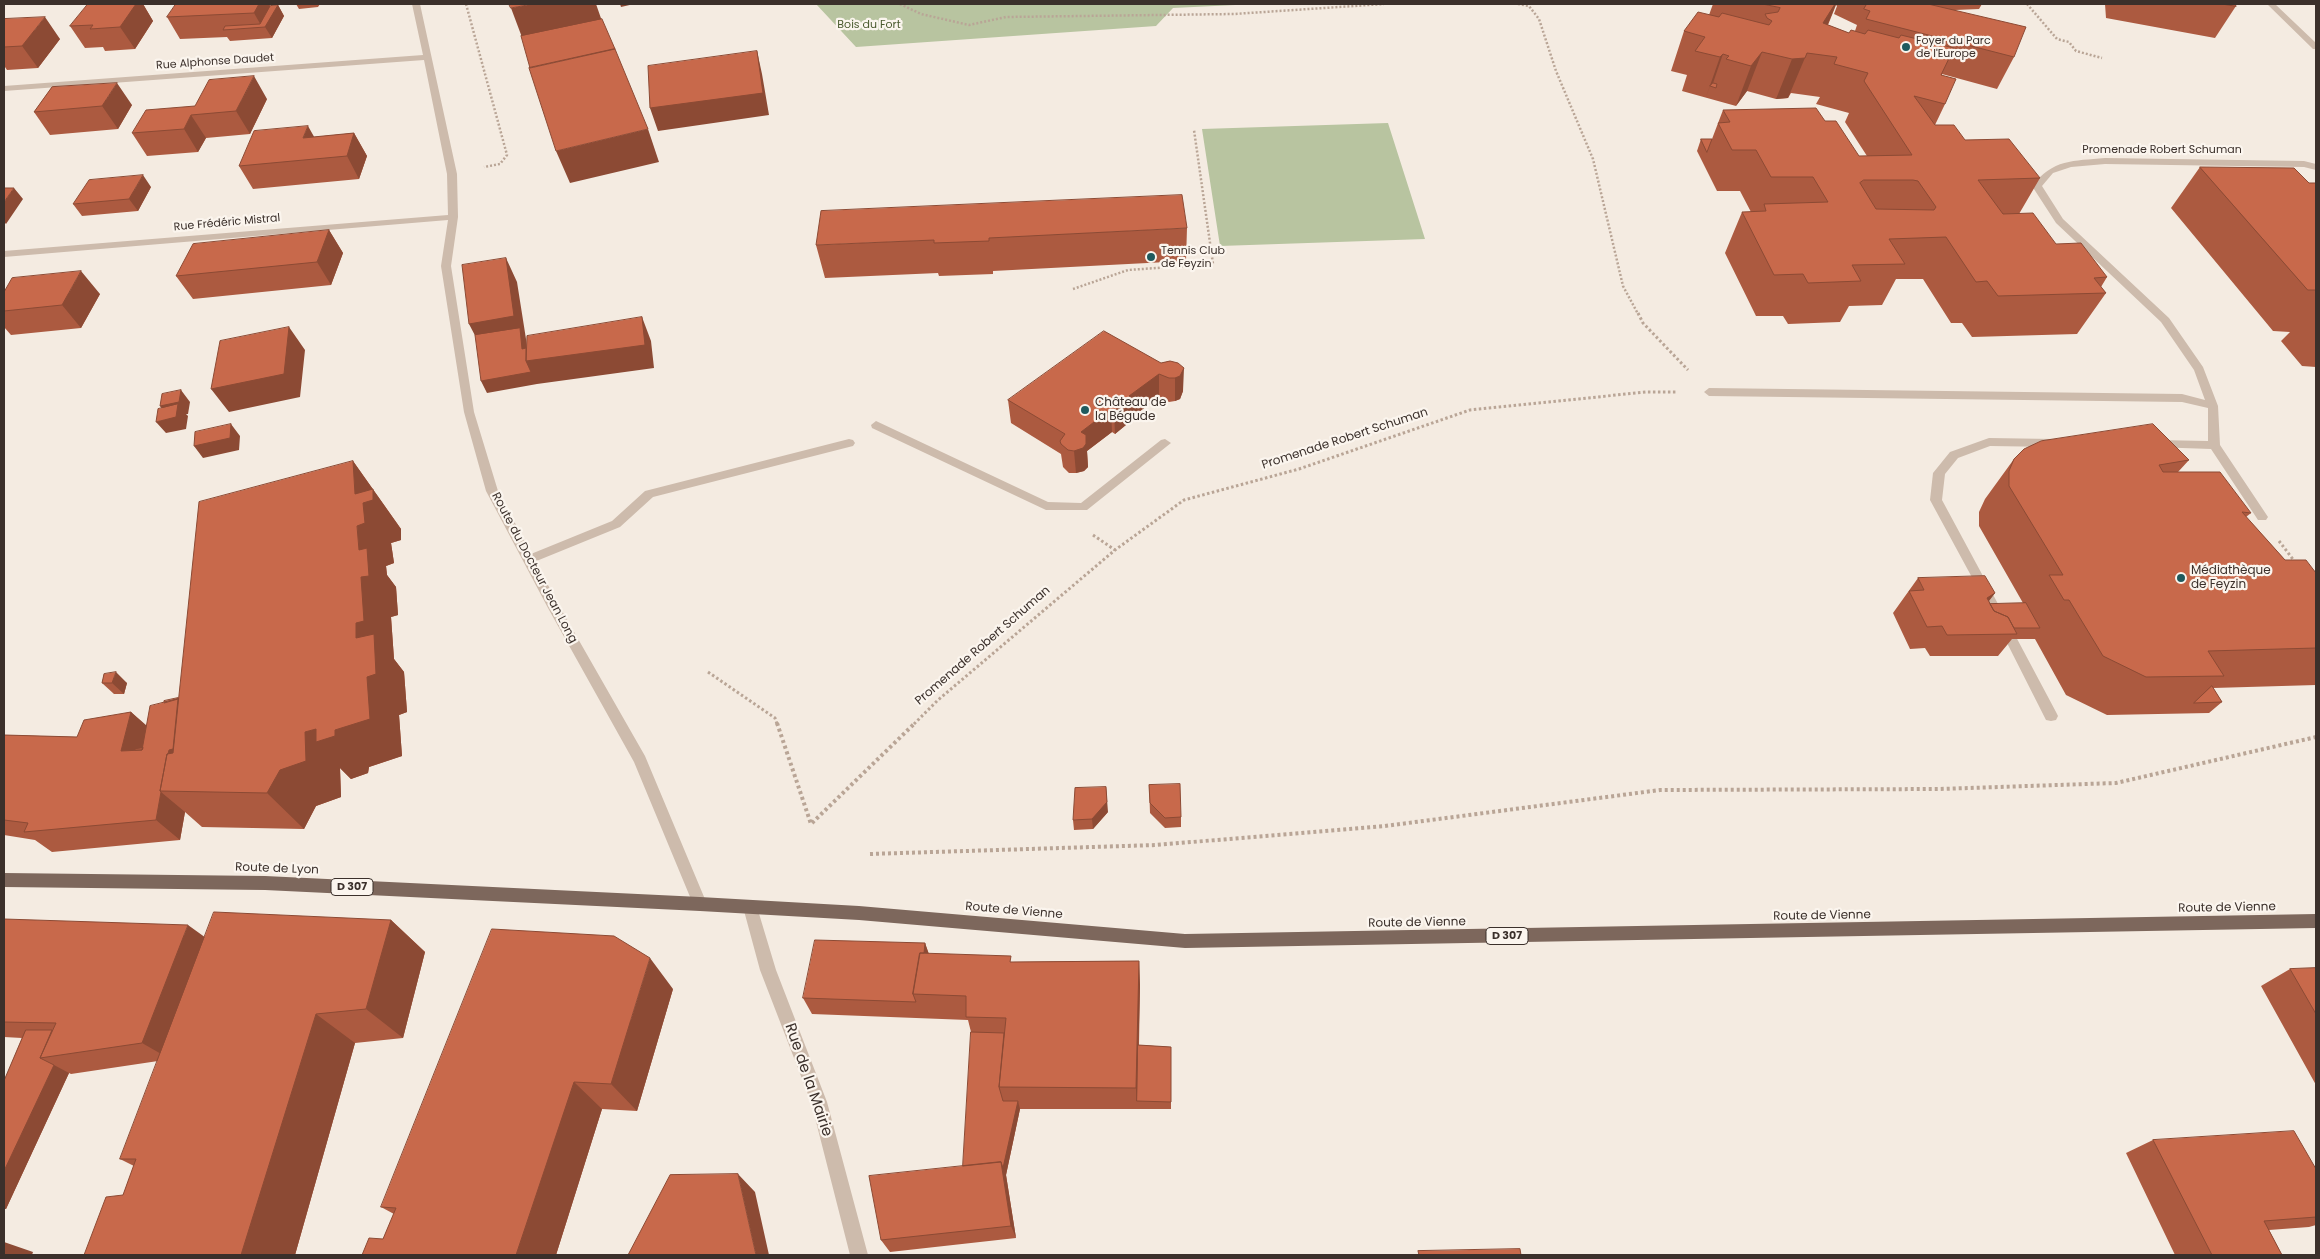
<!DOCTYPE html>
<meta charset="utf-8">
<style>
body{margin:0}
#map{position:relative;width:2320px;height:1259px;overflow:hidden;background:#f4ebe1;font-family:Poppins,sans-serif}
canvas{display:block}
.frame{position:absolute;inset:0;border:5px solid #3b302b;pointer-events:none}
</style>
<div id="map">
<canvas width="2320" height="1259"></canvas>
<div class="frame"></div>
</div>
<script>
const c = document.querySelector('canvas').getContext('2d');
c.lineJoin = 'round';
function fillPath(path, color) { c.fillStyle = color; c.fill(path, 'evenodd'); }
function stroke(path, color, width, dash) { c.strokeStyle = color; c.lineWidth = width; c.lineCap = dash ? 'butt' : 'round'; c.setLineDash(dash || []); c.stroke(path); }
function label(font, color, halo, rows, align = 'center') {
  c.font = font + ' Poppins,sans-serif'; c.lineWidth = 4.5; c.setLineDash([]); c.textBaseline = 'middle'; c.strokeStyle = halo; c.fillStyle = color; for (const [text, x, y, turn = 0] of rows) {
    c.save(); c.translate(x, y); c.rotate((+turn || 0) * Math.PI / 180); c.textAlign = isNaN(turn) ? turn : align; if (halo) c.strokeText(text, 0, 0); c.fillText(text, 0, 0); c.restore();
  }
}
const green = new Path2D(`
 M 816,4 L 1256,4 L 1173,8 L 1156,26 L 856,47 Z
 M 1388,123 L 1425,239 L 1220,246 L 1202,129 Z`);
const pathFar2 = new Path2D(`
 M 466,4 L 507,155 L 500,164 L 484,167
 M 900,4 L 921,14 L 969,25 L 1006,17 L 1234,14 L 1384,4
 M 1518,4 L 1529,6 L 1539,19 L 1556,71 L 1593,159 L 1623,286 L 1638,314
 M 2027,4 L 2057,39 L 2069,42 L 2076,51 L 2102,58
 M 1073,289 L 1128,270 L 1213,264 L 1194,130`);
const pathFar1 = new Path2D(`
 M 1638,313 L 1643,323 L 1688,370
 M 1093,535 L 1115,550
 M 2279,541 L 2295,562
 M 708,672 L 775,718 L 777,724
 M 914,724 L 938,700 L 1115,550 L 1184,500 L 1299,469 L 1470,410 L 1646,392 L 1676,392`);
const path = new Path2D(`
 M 777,723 L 811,824 L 915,723
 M 870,854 L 1156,845 L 1385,826 L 1660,790 L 1940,789 L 2116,783 L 2316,737`);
const lane = new Path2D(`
 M 2105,158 L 2304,161 L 2316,164 L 2316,170 L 2304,167 L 2105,164 L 2071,167 L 2053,173 L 2042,186 L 2063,219 L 2169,318 L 2203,367 L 2218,406 L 2220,445 L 2268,517 L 2266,520 L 2258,520 L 2211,449 L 2153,447 L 2151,444 L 2153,441 L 2157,440 L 2208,441 L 2208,408 L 2182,402 L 1709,396 L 1704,392 L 1709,388 L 2182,394 L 2205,400 L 2194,370 L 2161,322 L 2056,223 L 2032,186 C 2053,159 2073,161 2105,158 Z
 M 876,421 L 1048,502 L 1081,503 L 1161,440 L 1165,439 L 1171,443 L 1087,510 L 1046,510 L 872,428 L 871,425 Z
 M 1989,438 L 2054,439 L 2060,443 L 2054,447 L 1990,446 L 1958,458 L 1945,474 L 1942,500 L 2004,615 L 2002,618 L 1994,618 L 1930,500 L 1933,473 L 1950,452 Z
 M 849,439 L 853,440 L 855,443 L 853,446 L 653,497 L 620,527 L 534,562 L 526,562 L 524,559 L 526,556 L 612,521 L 645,491 Z
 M 2011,634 L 2015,635 L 2056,712 L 2058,716 L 2056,720 L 2051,721 L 2046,720 L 2005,639 L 2007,635 Z`);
const street = new Path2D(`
 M 412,4 L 420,4 L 457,174 L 458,217 L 451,266 L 474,412 L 498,491 L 557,602 L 645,756 L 707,904 L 705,909 L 700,911 L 695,909 L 693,904 L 634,762 L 548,608 L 486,491 L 464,412 L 441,266 L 448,220 L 4,257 L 4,251 L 448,215 L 447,174 L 424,60 L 4,91 L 4,86 L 423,55 Z
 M 2267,4 L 2275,4 L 2316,43 L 2316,49 L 2313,49 Z
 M 750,900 L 755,902 L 757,907 L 776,970 L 827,1102 L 868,1255 L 850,1255 L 811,1102 L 760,970 L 743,907 L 745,902 Z`);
const primary = new Path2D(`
 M 4,873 L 265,876 L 700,897 L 859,906 L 1185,934 L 2316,914 L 2316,928 L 1185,948 L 859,920 L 700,911 L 265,890 L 4,887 Z`);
const wall = new Path2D(`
 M 88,4 L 143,4 L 153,21 L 135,49 L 105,51 L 103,47 L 85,48 L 70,26 Z
 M 176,4 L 269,4 L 270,6 L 278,5 L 284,16 L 272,38 L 230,41 L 227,37 L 180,39 L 167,17 Z
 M 296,4 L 320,4 L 318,7 L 299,9 Z
 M 1713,4 L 1982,4 L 1979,9 L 1955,10 L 2014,57 L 1997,89 L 1942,74 L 1945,104 L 1935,125 L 2040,178 L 2019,214 L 2056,244 L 2107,277 L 2101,287 L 2106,293 L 2077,334 L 1972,337 L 1962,323 L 1951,323 L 1923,279 L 1896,279 L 1882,305 L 1849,306 L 1840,322 L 1788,324 L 1783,316 L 1756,316 L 1725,253 L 1742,212 L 1751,212 L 1740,191 L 1717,191 L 1697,151 L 1701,139 L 1712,139 L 1723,110 L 1825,121 L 1859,156 L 1867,156 L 1845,122 L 1849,113 L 1816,104 L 1820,97 L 1791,93 L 1788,98 L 1776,99 L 1747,91 L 1736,106 L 1682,91 L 1687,75 L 1671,71 L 1684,31 L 1709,15 ZM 1836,5 L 1837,6 L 1834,14 L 1857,25 L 1855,31 L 1849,33 L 1828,25 Z
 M 2105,4 L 2235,4 L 2236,6 L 2215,38 L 2106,18 Z
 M 4,19 L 60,39 L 38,68 L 7,70 L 5,67 L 4,67 Z
 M 52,87 L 132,105 L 118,129 L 50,135 L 34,112 Z
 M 267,99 L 250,134 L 206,138 L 198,152 L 147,156 L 132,133 L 195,106 Z
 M 354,133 L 367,156 L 359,179 L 253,189 L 239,166 L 314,137 Z
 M 2200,167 L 2309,183 L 2316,183 L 2316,367 L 2302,366 L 2281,341 L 2290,332 L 2273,331 L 2171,208 Z
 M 151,187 L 138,211 L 82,216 L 73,204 Z
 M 1187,228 L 1186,261 L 993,271 L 993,274 L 939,276 L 938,273 L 825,278 L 816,245 Z
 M 329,230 L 343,253 L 331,285 L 193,299 L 176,276 Z
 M 4,292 L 100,294 L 81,328 L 11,335 L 4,327 Z
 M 1170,361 L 1183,391 L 1180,399 L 1175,401 L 1169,402 L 1159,397 L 1132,417 L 1132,420 L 1115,434 L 1112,432 L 1087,451 L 1088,467 L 1084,471 L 1076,473 L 1069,473 L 1063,467 L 1061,454 L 1011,423 L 1008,400 Z
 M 2014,459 L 2189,460 L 2178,472 L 2251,513 L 2246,517 L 2285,560 L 2316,573 L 2316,685 L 2213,688 L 2222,702 L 2209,713 L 2107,715 L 2066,695 L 2035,639 L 2012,639 L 1998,656 L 1930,656 L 1925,648 L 1910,649 L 1893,613 L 1918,578 L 1995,593 L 1989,601 L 1990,604 L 2023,603 L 1979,526 L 1979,512 L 1985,499 Z
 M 353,461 L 401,529 L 401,540 L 391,543 L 394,563 L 386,566 L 387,575 L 396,587 L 398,615 L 391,617 L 394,659 L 404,672 L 407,712 L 399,715 L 402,756 L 369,767 L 368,773 L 351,779 L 340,768 L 341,797 L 316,806 L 304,829 L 202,827 L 185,812 L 180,840 L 52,852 L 35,840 L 4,835 L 4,735 L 77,737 L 131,712 L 146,726 L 164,703 L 178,698 Z
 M 104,674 L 127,683 L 124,694 L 114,694 L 102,683 Z
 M 1149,785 L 1181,817 L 1181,827 L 1165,828 L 1150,813 Z
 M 1108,812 L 1093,829 L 1074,830 L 1073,820 Z
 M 4,919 L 205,937 L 391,920 L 425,952 L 403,1038 L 355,1043 L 295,1255 L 84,1255 L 123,1195 L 134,1166 L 120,1159 L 158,1061 L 71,1074 L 69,1073 L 6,1209 L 4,1209 L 4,1081 L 22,1038 L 4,1037 Z
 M 925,943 L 929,954 L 1012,962 L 1139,961 L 1140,986 L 1139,1045 L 1171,1047 L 1171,1109 L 1020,1109 L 1006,1175 L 1016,1238 L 890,1252 L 881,1240 L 963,1166 L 971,1032 L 968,1020 L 812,1014 L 803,998 Z
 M 2316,968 L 2316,1085 L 2261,986 L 2290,969 Z
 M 673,989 L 637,1111 L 602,1109 L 556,1255 L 362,1255 L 383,1239 L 394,1214 L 381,1207 Z
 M 2153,1140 L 2316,1169 L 2316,1225 L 2309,1227 L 2269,1230 L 2282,1255 L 2175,1255 L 2126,1153 Z`);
const shadedWall = new Path2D(`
 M 136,4 L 143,4 L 153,21 L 135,49 L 120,27 Z
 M 259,4 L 269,4 L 274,12 L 278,5 L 284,16 L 272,38 L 265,27 L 262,27 L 254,13 Z
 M 533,4 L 596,4 L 603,24 L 523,40 L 511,8 Z
 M 620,4 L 634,4 L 621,7 Z
 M 1835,4 L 1836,4 L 1823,36 L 1823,23 Z
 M 45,17 L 60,39 L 38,68 L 22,46 Z
 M 757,51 L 762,74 L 769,115 L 658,131 L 650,108 Z
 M 1762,52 L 1747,91 L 1736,106 L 1751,66 Z
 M 1807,53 L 1788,98 L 1776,99 L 1792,59 Z
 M 1723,54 L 1712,86 L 1710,86 L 1706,97 L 1720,57 Z
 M 254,76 L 267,99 L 250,134 L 236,111 Z
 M 117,83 L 132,105 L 118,129 L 102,106 Z
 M 191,115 L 206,138 L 198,152 L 184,129 Z
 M 308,126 L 321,149 L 303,138 Z
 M 648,129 L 659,162 L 570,183 L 556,151 Z
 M 354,133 L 367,156 L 359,179 L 347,156 Z
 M 143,175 L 151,187 L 138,211 L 129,199 Z
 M 14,188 L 23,199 L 6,224 L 4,222 L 4,202 Z
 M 329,230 L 343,253 L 331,285 L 317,262 Z
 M 506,258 L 517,282 L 526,339 L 528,360 L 642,317 L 651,341 L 654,368 L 537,384 L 487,393 L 481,381 L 526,361 L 522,349 L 481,347 L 469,324 Z
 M 81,271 L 100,294 L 81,328 L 62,305 Z
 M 289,327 L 305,350 L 300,397 L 229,412 L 211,389 Z
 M 1184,368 L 1183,391 L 1180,399 L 1175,401 L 1175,378 Z
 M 1159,374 L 1159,397 L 1132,417 L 1132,420 L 1115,434 L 1114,411 L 1129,396 Z
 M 181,390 L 190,402 L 188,414 L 186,414 L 188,416 L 186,429 L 166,433 L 156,422 L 169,418 L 160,406 Z
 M 1111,409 L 1112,432 L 1087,451 L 1088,467 L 1084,471 L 1076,473 L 1074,451 L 1081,432 Z
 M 231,424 L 240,436 L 239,450 L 203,458 L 194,446 Z
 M 353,461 L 401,529 L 401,540 L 391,543 L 394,563 L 386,566 L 387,575 L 396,587 L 398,615 L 391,617 L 394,659 L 404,672 L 407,712 L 399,715 L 402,756 L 369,767 L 368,773 L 351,779 L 340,768 L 341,797 L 316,806 L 304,829 L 267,793 L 280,770 L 305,732 L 316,729 L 335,730 L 356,638 L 356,623 L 359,550 Z
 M 1995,593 L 1980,612 L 1987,598 Z
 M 116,672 L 127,683 L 124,694 L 112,683 Z
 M 196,708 L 161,791 L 169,750 Z
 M 131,712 L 154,732 L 147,760 L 121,751 Z
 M 1106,787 L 1108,812 L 1093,829 L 1092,819 Z
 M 161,792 L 185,812 L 180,840 L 156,820 Z
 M 391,920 L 425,952 L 403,1038 L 366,1009 Z
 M 188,925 L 213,943 L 170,1059 L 142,1043 Z
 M 925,943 L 931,961 L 917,995 Z
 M 650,958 L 673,989 L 637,1111 L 611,1084 Z
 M 1139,961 L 1140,986 L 1137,1101 L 1136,1088 Z
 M 316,1014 L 355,1043 L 295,1255 L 241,1255 Z
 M 54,1065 L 69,1073 L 6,1209 L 4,1208 L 4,1171 Z
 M 574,1082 L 602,1109 L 556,1255 L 516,1255 Z
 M 1018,1101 L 1020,1109 L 1006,1175 L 1016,1238 L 1011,1226 L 1001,1162 Z
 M 738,1174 L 755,1192 L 769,1255 L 756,1255 Z
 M 4,1242 L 33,1252 L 32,1255 L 4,1255 Z`);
const building = new Path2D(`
 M 88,4 L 136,4 L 120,27 L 90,29 L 93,25 L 70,26 Z
 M 176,4 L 259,4 L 254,13 L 167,17 Z
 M 509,4 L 533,4 L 511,8 Z
 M 1763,4 L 1835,4 L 1823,23 L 1849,33 L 1851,30 L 1865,34 L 1868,30 L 1899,38 L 1901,35 L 1954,48 L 1941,75 L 1956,79 L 1945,104 L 1914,96 L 1935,125 L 1954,125 L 1965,140 L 2009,139 L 2040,178 L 1978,180 L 2003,214 L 2033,213 L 2056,244 L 2081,243 L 2107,277 L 2094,278 L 2106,293 L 1998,296 L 1987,281 L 1976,282 L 1946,237 L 1889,239 L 1905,264 L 1852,265 L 1861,281 L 1808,283 L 1803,274 L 1774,275 L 1742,212 L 1766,211 L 1764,204 L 1828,202 L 1813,177 L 1771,177 L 1756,150 L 1732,150 L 1718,123 L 1730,122 L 1723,110 L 1816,108 L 1825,121 L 1836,121 L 1859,156 L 1912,155 L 1864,81 L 1868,73 L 1834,64 L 1837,57 L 1807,53 L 1805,58 L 1792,59 L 1762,52 L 1751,66 L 1726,59 L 1729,56 L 1723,54 L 1720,57 L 1695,51 L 1705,37 L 1684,31 L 1698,12 L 1719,17 L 1722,13 L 1769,25 L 1772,21 L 1767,18 L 1765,14 L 1778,12 L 1780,8 ZM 1864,180 L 1913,180 L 1918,181 L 1936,207 L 1934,210 L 1876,209 L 1860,183 Z
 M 1867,4 L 1928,4 L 2026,27 L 2014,57 L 1866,19 L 1870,11 L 1864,9 Z
 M 2222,4 L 2235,4 L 2236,6 Z
 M 278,5 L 265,27 L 223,30 L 225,26 L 260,24 L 270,6 Z
 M 45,17 L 22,46 L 4,47 L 4,19 Z
 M 602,19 L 615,49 L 530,68 L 521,36 Z
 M 615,49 L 648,129 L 556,151 L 529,68 Z
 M 757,51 L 763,93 L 650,108 L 648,66 Z
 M 254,76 L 236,111 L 191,115 L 184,129 L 132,133 L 146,110 L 195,106 L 209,80 Z
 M 117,83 L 102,106 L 34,112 L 52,87 Z
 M 1713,83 L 1717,84 L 1716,88 L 1710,86 Z
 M 308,126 L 303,138 L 354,133 L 347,156 L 239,166 L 254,131 Z
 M 1701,139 L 1712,139 L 1707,152 Z
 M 2200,167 L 2294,168 L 2309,183 L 2316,183 L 2316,290 L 2308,290 Z
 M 143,175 L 129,199 L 73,204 L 89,180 Z
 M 4,188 L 14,188 L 4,202 Z
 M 1182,195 L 1187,228 L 989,238 L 989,241 L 934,243 L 934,240 L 816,245 L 821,211 Z
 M 329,230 L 317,262 L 176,276 L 193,244 Z
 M 506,258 L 514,316 L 469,324 L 462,265 Z
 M 81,271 L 62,305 L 4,311 L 4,292 L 12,278 Z
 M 642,317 L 645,345 L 526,361 L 527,336 Z
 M 289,327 L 284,374 L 211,389 L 220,341 Z
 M 520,328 L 522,349 L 526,348 L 526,361 L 531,372 L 481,381 L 475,335 Z
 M 1104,331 L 1161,363 L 1170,361 L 1178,363 L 1184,368 L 1180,376 L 1175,378 L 1169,378 L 1159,374 L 1129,396 L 1131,397 L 1114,411 L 1111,409 L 1081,432 L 1086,435 L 1086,444 L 1083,448 L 1074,451 L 1068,450 L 1061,444 L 1060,441 L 1065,434 L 1008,400 Z
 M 181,390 L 179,402 L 160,406 L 162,394 Z
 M 178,404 L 176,417 L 156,422 L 158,409 Z
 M 231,424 L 230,438 L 194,446 L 195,432 Z
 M 2153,424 L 2189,460 L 2159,465 L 2163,472 L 2220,472 L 2251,513 L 2242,512 L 2285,560 L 2306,560 L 2316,573 L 2316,648 L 2208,651 L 2224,676 L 2146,677 L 2103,656 L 2069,600 L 2064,600 L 2049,575 L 2063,575 L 2009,486 L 2009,471 L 2014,459 L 2024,449 L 2041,441 Z
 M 353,461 L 355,494 L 373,489 L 373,500 L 363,503 L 365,523 L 357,526 L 359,550 L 367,548 L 369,576 L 361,577 L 364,621 L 356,623 L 356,638 L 374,634 L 376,674 L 367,677 L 370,719 L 335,730 L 335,736 L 316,742 L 316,729 L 305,732 L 306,761 L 280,770 L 267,793 L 160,791 L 167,754 L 173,753 L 199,502 Z
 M 1985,576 L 1995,593 L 1987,598 L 1994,611 L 2008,617 L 2017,634 L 1947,635 L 1942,626 L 1927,627 L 1909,591 L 1924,590 L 1918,578 Z
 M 2026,603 L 2040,628 L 2014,628 L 2008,617 L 1994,611 L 1990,604 Z
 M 116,672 L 112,683 L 102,683 L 104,674 Z
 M 2212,686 L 2222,702 L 2194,703 Z
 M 178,698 L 178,699 L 164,703 L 164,701 Z
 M 178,699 L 173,749 L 169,750 L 168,754 L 167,754 L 160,791 L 161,792 L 156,820 L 24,832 L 28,823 L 4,820 L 4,735 L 77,737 L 84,720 L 131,712 L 121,751 L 142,750 L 150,706 Z
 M 143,748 L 142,750 L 135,750 L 135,749 Z
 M 1180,784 L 1181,817 L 1165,818 L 1150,803 L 1149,785 Z
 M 1106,787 L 1107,802 L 1092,819 L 1073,820 L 1075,788 Z
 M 214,912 L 391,920 L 366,1009 L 316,1014 L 241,1255 L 84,1255 L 106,1197 L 123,1195 L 136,1159 L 120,1159 Z
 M 4,919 L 188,925 L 142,1043 L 40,1058 L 56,1023 L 4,1022 Z
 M 492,929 L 614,936 L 650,958 L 611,1084 L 574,1082 L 516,1255 L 362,1255 L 369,1238 L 383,1239 L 396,1208 L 381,1207 Z
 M 815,940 L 925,943 L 924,953 L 920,953 L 913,994 L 916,1002 L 803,998 Z
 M 920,953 L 1011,956 L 1010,962 L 1139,961 L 1136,1088 L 999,1087 L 1006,1018 L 966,1017 L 966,996 L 913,994 Z
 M 2316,968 L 2316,1014 L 2290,969 Z
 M 26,1030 L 52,1030 L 40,1058 L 54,1065 L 4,1171 L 4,1081 Z
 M 971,1032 L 1004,1033 L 999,1087 L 1003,1101 L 1018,1101 L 1003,1168 L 1001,1162 L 963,1166 Z
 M 1138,1045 L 1171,1047 L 1171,1102 L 1137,1101 Z
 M 2294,1131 L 2316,1169 L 2316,1217 L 2264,1221 L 2282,1255 L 2212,1255 L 2153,1140 Z
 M 1001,1162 L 1011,1226 L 881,1240 L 869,1176 Z
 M 738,1174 L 756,1255 L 628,1255 L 670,1175 Z
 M 1520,1249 L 1521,1255 L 1419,1255 L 1418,1251 Z`);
const markers = [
 [1906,47,5,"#1f5a5e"],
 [1151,257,5,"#1f5a5e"],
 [1085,410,5,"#1f5a5e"],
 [2181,578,5,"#1f5a5e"]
];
const farParknames = [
 ["Bois du Fort",869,25]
];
const farPoinames = [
 ["Foyer du Parc",1916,41],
 ["de l'Europe",1916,54],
 ["Tennis Club",1161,251],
 ["de Feyzin",1161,264]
];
const farStreetnames = [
 ["Rue Alphonse Daudet",215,62,-4],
 ["Promenade Robert Schuman",2162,150],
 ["Rue Frédéric Mistral",227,223,-5]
];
const shields = [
 [352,887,42],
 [1507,936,42]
];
const shieldNames = [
 ["D 307",352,887],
 ["D 307",1507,936]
];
const poiNames = [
 ["Château de",1095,403],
 ["la Bégude",1095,417],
 ["Médiathèque",2191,571],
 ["de Feyzin",2191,585]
];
const streetNames = [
 ["Promenade Robert Schuman",1345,439,-18],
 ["Route du Docteur Jean Long",534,568,62],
 ["Promenade Robert Schuman",983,646,-41],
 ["Route de Lyon",277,869,2],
 ["Route de Vienne",2227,908,-1],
 ["Route de Vienne",1014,911,5],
 ["Route de Vienne",1822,916,-1],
 ["Route de Vienne",1417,923,-1]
];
const nearStreetnames = [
 ["Rue de la Mairie",808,1080,71]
];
fillPath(green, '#b8c4a0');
stroke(pathFar2, '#b9a596', 2.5, [2, 2]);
stroke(pathFar1, '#b9a596', 3, [2.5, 2.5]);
stroke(path, '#b9a596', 4, [3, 3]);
fillPath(lane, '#cdbbac');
fillPath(street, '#cdbbac');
fillPath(primary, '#7d675c');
fillPath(wall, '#ac5a40');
fillPath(shadedWall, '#8c4a34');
fillPath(building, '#c8694b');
stroke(building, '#8c4a34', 1);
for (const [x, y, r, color] of markers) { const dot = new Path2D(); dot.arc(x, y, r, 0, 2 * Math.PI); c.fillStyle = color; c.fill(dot); stroke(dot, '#fbf5ee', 2); }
label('11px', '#4a5a2e', '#fbf5ee', farParknames);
label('11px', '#3b302b', '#fbf5ee', farPoinames, 'left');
label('11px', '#3b302b', '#fbf5ee', farStreetnames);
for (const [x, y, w] of shields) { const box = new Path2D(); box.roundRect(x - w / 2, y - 8.5, w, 17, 4); c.fillStyle = '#fbf5ee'; c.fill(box); stroke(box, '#3b302b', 1); }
label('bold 11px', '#3b302b', null, shieldNames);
label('12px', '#3b302b', '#fbf5ee', poiNames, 'left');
label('12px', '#3b302b', '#fbf5ee', streetNames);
label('15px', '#3b302b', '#fbf5ee', nearStreetnames);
</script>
